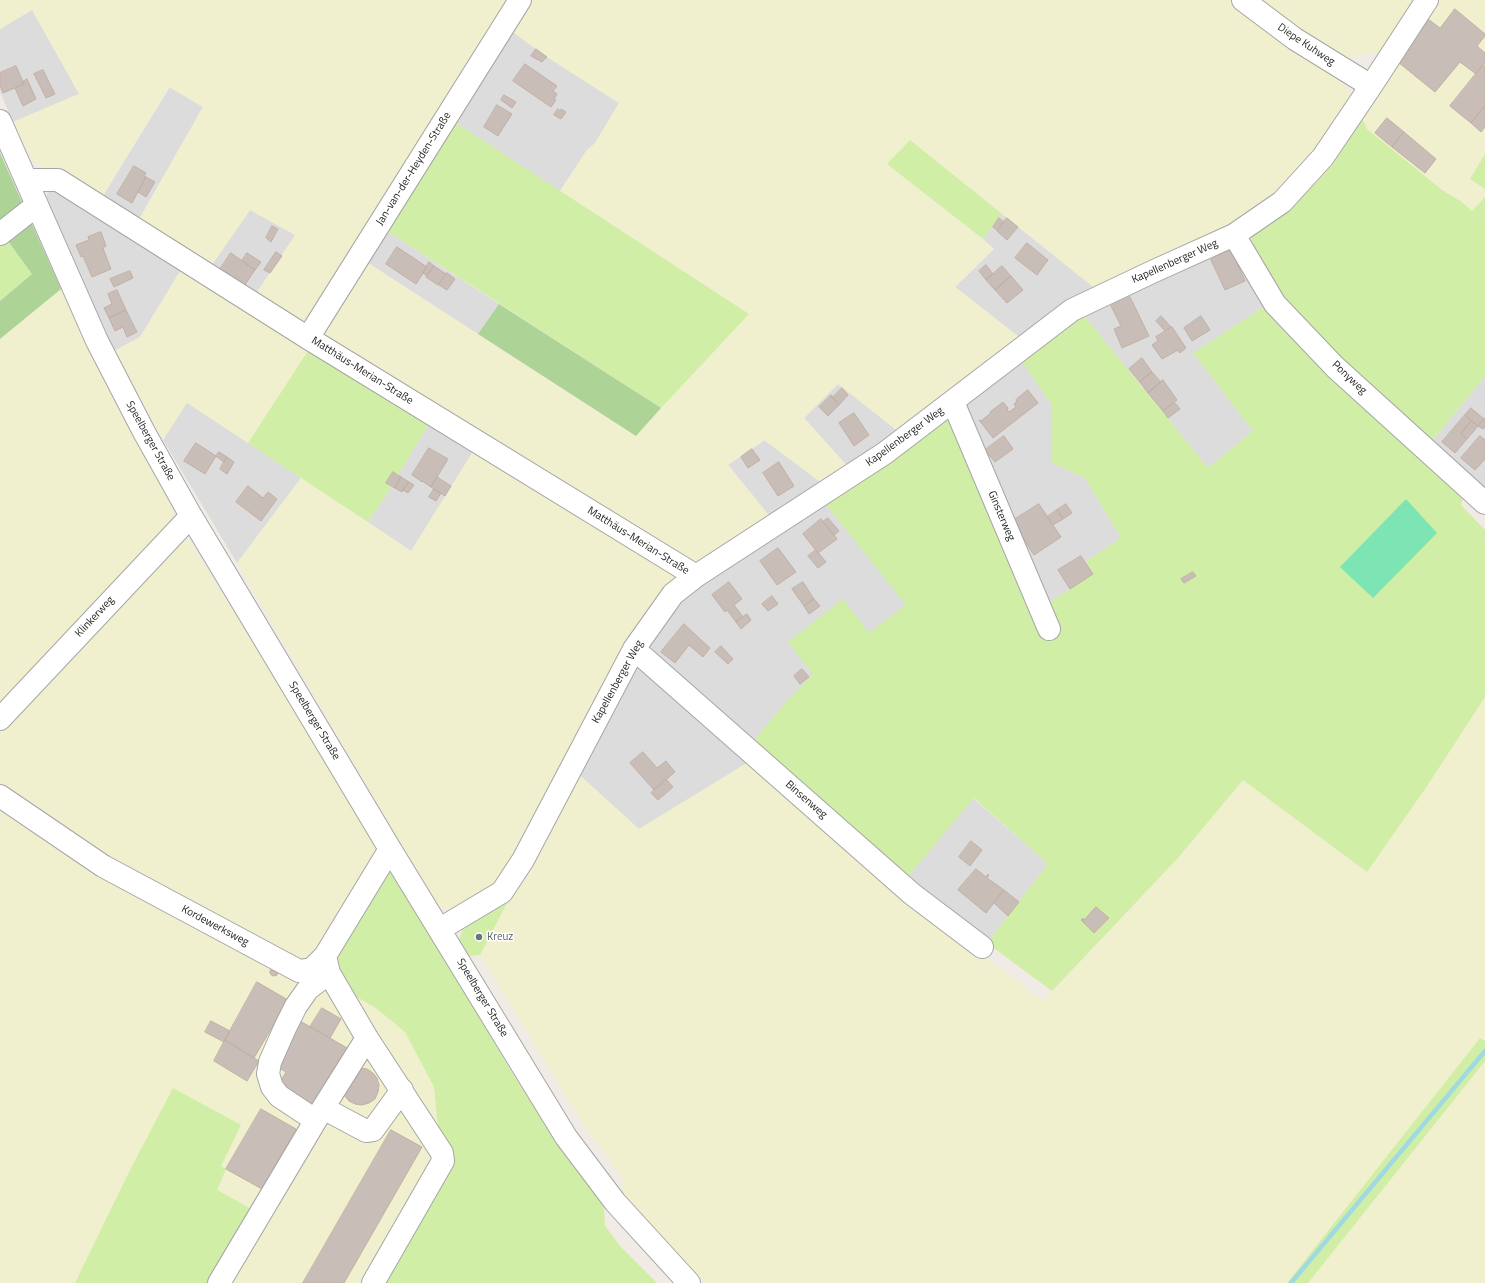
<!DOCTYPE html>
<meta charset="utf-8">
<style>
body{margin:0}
canvas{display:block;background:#f0ebe4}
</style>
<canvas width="1485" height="1283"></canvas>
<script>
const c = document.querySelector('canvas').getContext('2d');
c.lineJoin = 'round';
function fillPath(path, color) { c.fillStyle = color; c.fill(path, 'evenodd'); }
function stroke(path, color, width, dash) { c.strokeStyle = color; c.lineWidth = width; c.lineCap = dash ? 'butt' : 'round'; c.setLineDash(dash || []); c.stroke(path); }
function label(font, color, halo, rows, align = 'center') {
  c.font = font + ' "Titillium Web",sans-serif'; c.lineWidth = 3; c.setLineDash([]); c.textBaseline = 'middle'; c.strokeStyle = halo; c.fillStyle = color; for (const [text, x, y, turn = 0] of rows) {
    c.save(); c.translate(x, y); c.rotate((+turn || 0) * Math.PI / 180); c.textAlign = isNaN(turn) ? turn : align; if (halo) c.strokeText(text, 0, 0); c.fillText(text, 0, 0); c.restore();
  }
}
const residential = new Path2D(`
 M 32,9 L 79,94 L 13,122 L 0,92 L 0,29 Z
 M 510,30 L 547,57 L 619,103 L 595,144 L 587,150 L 560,191 L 453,121 Z
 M 170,87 L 203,107 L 138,221 L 101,199 Z
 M 60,190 L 182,268 L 140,337 L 114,351 L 47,200 L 47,193 L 51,191 Z
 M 250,210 L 296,235 L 253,298 L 209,269 Z
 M 1002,214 L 1097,290 L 1019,337 L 955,287 L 994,249 L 983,239 Z
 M 384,229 L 499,304 L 478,334 L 365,261 Z
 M 1227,245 L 1268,304 L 1193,353 L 1253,431 L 1208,468 L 1082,313 Z
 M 1020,359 L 1052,405 L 1052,463 L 1085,478 L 1121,538 L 1086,561 L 1093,574 L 1044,606 L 959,403 Z
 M 1485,376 L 1485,493 L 1429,445 Z
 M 838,384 L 899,432 L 849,468 L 804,418 Z
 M 187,402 L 301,478 L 237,563 L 163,440 Z
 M 429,424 L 474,450 L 411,551 L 368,522 L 392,486 L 386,483 L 393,472 L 398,475 Z
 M 765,440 L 823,484 L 772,519 L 728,465 Z
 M 824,502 L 907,605 L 869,633 L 788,642 L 814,674 L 780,709 L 752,743 L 652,654 L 650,641 L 678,602 L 731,564 Z
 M 645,665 L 752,760 L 639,829 L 576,772 L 632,666 Z
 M 973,798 L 1048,864 L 987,943 L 905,880 Z`);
const farmland = new Path2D(`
 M 0,0 L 512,0 L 311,321 L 299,325 L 253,298 L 295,235 L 250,210 L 209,269 L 138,221 L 203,107 L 169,87 L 101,199 L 33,162 L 13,122 L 79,94 L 32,10 L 0,29 Z
 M 527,0 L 1232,0 L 1348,88 L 1350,101 L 1301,171 L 1266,205 L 1231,227 L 1097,290 L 910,140 L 887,164 L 994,249 L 955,287 L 1019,337 L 899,432 L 838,384 L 804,418 L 849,468 L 823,484 L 764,440 L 728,465 L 772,519 L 706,563 L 690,563 L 324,344 L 320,332 L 365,261 L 635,436 L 749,314 L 560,191 L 587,150 L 595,143 L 619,103 L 547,57 L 510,30 Z
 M 1258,0 L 1413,0 L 1379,52 L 1348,58 L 1276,14 Z
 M 1436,0 L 1485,0 L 1485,154 L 1470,179 L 1485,189 L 1485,197 L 1472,212 L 1462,202 L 1442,190 L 1367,129 L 1362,118 Z
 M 182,268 L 308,351 L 248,443 L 187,403 L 163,440 L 114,351 L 140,337 Z
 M 61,289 L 86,344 L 173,499 L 173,521 L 0,702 L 0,339 Z
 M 474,450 L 672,570 L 674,580 L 509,867 L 495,889 L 455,910 L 437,906 L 237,563 L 301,478 L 411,551 Z
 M 189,540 L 380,848 L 311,959 L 299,962 L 107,858 L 0,784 L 0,728 L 177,544 Z
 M 1485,697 L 1485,1041 L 1480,1038 L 1287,1283 L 705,1283 L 657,1235 L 622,1193 L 623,1179 L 582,1122 L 480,955 L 576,772 L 639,829 L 752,760 L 908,899 L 1043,1001 L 1178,858 L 1243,780 L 1367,872 L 1427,786 Z
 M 0,810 L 85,867 L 245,955 L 250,949 L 322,977 L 376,1008 L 405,1032 L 434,1087 L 440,1148 L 367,1283 L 215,1283 L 253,1210 L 217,1190 L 226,1169 L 221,1167 L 129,1172 L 75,1283 L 0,1283 Z
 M 1485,1061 L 1485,1283 L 1308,1283 Z`);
const grass = new Path2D(`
 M 1362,118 L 1367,129 L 1442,190 L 1462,202 L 1472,211 L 1485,197 L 1485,376 L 1429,445 L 1291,312 L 1250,249 L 1253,230 L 1277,217 L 1316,183 L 1334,163 Z
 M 453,121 L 749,314 L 661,408 L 384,229 Z
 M 910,140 L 1002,214 L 983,239 L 887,164 Z
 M 1485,154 L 1485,189 L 1470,179 Z
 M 0,230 L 32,274 L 0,301 Z
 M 1268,304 L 1465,490 L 1461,505 L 1485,530 L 1485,697 L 1427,786 L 1367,872 L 1243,780 L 1178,858 L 1052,991 L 987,943 L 1048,864 L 974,798 L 905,880 L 752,743 L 780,709 L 813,674 L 788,642 L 843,599 L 869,633 L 906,605 L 824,502 L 946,414 L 1044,606 L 1093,574 L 1086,561 L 1121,538 L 1085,478 L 1052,463 L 1052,405 L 1020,359 L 1082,313 L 1208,468 L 1253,431 L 1193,353 Z
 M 308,351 L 429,424 L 398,475 L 393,472 L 387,482 L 392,486 L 368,522 L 248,443 Z
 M 384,872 L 394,872 L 511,1071 L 549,1131 L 604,1207 L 605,1226 L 620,1246 L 657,1283 L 367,1283 L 440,1148 L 434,1087 L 405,1032 L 376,1008 L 322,977 Z
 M 519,880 L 480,955 L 469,956 L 459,940 L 464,925 Z
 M 1480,1038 L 1485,1041 L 1485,1061 L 1308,1283 L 1287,1283 Z
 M 173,1088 L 241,1125 L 221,1166 L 226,1169 L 217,1190 L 253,1210 L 215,1283 L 75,1283 L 129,1172 Z`);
const forest = new Path2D(`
 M 0,153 L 61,289 L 0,339 L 0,301 L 32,274 L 0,230 Z
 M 499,304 L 661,408 L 636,436 L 478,334 Z`);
const pitch = new Path2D(`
 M 1406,499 L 1437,533 L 1373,598 L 1340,567 Z`);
const stream = new Path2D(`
 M 1291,1283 L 1485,1051`);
const building = new Path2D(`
 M 1455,9 L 1485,34 L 1485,36 L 1477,46 L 1485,53 L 1485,63 L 1476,74 L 1460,62 L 1435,92 L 1398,62 L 1428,19 L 1440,28 Z
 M 536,49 L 547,57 L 542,62 L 531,56 Z
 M 525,64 L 557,86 L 553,91 L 557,94 L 554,99 L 556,100 L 551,107 L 513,81 Z
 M 1483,65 L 1485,66 L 1485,106 L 1471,123 L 1450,106 Z
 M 16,66 L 24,84 L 3,93 L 0,85 L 0,73 Z
 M 43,70 L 55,94 L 46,98 L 34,74 Z
 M 27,79 L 36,99 L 23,106 L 15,88 L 24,84 L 23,82 Z
 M 504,95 L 516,102 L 512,108 L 501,100 Z
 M 497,105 L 512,114 L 498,136 L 484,127 Z
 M 1485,106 L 1485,127 L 1481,132 L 1471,123 Z
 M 558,109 L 560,111 L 561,109 L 566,112 L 561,119 L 554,115 Z
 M 1387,118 L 1404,132 L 1392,147 L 1375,133 Z
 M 1404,132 L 1436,159 L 1425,173 L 1392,147 Z
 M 134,166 L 146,173 L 144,176 L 146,177 L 132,203 L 117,194 Z
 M 146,177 L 155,182 L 146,197 L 138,192 Z
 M 999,218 L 1004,222 L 997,230 L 993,227 Z
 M 1007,218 L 1018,227 L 1007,240 L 997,231 Z
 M 272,226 L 278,229 L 271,242 L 266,238 Z
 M 101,232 L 106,246 L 103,248 L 111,269 L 92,277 L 83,256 L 81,257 L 76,245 L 89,240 L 88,237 Z
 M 1027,243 L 1048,260 L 1037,275 L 1015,258 Z
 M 397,247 L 427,267 L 416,284 L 386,264 Z
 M 1231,250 L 1245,281 L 1225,290 L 1211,260 Z
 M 276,252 L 282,256 L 270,273 L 264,270 Z
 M 231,253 L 255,270 L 242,289 L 218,272 Z
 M 247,253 L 261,262 L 255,270 L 242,261 Z
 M 429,262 L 434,266 L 427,276 L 423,273 Z
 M 986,265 L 993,274 L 986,280 L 979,271 Z
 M 434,266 L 446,274 L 438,285 L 426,277 Z
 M 1002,266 L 1011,276 L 995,290 L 986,280 Z
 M 130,271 L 133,278 L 114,287 L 110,279 Z
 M 447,273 L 455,279 L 447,290 L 439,285 Z
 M 1011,276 L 1023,290 L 1007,303 L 995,290 Z
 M 117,290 L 126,310 L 109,318 L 104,308 L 112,304 L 108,294 Z
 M 1130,297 L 1149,336 L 1122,348 L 1114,329 L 1121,326 L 1111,306 Z
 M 126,310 L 137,332 L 127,337 L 123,327 L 115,331 L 109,318 Z
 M 1161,316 L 1171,327 L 1165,331 L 1156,321 Z
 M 1201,316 L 1210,330 L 1192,341 L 1184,328 Z
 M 1172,327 L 1186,348 L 1180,353 L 1178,350 L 1162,359 L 1152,345 L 1158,341 L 1156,337 Z
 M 1142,358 L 1152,372 L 1140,382 L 1129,369 Z
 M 1152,372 L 1161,382 L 1148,393 L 1140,382 Z
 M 1163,380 L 1177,400 L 1163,411 L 1148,393 Z
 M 842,388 L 848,395 L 839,405 L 832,398 Z
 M 1028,390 L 1038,403 L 993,438 L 979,420 L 981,421 L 991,413 L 990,412 L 1003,402 L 1008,408 L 1007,410 L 1009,412 L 1016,407 L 1014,404 L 1017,401 L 1016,400 Z
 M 831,395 L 839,405 L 828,416 L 819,407 Z
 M 1175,403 L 1180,409 L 1168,418 L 1163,411 Z
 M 1471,408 L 1484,419 L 1478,426 L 1465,415 Z
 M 854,413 L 869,435 L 854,446 L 839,423 Z
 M 1465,415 L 1471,421 L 1461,434 L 1467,439 L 1455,453 L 1442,442 Z
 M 1485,418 L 1485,427 L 1483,429 L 1478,426 Z
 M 1471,421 L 1478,426 L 1467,439 L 1461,434 Z
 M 1004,436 L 1013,449 L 995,462 L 985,450 Z
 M 1480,436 L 1485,440 L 1485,459 L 1475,470 L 1461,458 Z
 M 196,443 L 216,456 L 205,474 L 184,461 Z
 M 429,448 L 448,459 L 431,487 L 422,481 L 421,482 L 421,481 L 412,475 Z
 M 752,449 L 760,460 L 748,468 L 741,457 Z
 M 219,452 L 227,457 L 224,462 L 216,456 Z
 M 227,457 L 234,462 L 227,474 L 220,469 Z
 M 779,462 L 794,486 L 778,496 L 763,473 Z
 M 393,472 L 401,477 L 395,488 L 386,483 Z
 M 401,477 L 409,482 L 402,492 L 395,488 Z
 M 437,477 L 451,486 L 445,496 L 431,487 Z
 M 409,482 L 414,485 L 408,493 L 403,490 Z
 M 248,486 L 263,498 L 268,492 L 277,499 L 261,521 L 236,502 Z
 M 434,489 L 441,493 L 436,501 L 429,497 Z
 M 1039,504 L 1061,537 L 1034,555 L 1012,521 Z
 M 1066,504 L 1072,513 L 1063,519 L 1057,510 Z
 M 1057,510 L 1063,519 L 1053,525 L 1047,517 Z
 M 828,518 L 839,531 L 834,535 L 823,522 Z
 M 821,519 L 837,539 L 818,553 L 803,534 Z
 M 778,548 L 796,572 L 777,585 L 760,561 Z
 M 816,550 L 826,562 L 818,568 L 808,556 Z
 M 1081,556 L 1093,574 L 1070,589 L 1058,570 Z
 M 1193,572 L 1196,576 L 1184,583 L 1181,579 Z
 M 729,582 L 742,599 L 734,605 L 743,617 L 736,622 L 727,610 L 725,612 L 712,595 Z
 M 803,582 L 814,599 L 804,606 L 792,589 Z
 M 772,596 L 778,604 L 768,611 L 762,604 Z
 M 814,599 L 820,606 L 809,614 L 804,606 Z
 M 747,614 L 751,620 L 741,629 L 736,622 Z
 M 684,624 L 710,648 L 703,657 L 689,645 L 675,663 L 661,652 Z
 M 721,646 L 733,659 L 728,664 L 715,652 Z
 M 802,669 L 809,677 L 800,684 L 794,676 Z
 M 643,752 L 657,768 L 666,761 L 675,772 L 654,790 L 630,763 Z
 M 666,779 L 673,787 L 658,800 L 651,793 Z
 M 971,841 L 982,850 L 970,866 L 959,857 Z
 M 976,869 L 986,877 L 988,874 L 989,875 L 987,878 L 1004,890 L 986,913 L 958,890 Z
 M 1004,890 L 1019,902 L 1008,916 L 994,903 Z
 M 1096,907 L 1109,918 L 1094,933 L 1081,920 L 1083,918 L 1084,920 Z
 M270 972a4 4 0 1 1 8 0a4 4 0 1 1-8 0Z
 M 257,982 L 288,1000 L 254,1058 L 225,1040 Z
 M 322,1008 L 341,1019 L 330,1038 L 310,1027 Z
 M 211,1021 L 230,1031 L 224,1042 L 205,1032 Z
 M 300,1021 L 349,1049 L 316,1106 L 279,1084 L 286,1072 L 274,1065 Z
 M 225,1040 L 259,1061 L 247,1081 L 214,1061 Z
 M 359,1068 L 367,1069 L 373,1073 L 377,1078 L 379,1085 L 378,1092 L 375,1099 L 369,1103 L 362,1105 L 355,1104 L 349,1101 L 344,1095 L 343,1088 Z
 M 261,1109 L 296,1129 L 262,1189 L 226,1169 Z
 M 391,1130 L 422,1147 L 344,1283 L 303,1283 Z`);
const minor = new Path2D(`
 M 1243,0 L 1295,39 L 1371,86
 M 0,121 L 97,341 L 144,432 L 191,516 L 390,849 L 566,1137 L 615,1202 L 689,1283
 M 26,180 L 58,180 L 308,338 L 696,576
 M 0,234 L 37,205
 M 1234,235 L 1275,304 L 1335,367 L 1485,503
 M 308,338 L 520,0
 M 953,402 L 1049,629
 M 634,649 L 912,894 L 982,947
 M 0,719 L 191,516
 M 0,796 L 103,866 L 299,971 L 312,969 L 325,956 L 390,849
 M 440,929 L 502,892 L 523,860 L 634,649 L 673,594 L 696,576 L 885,453 L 1072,310 L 1152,272 L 1234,235 L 1282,202 L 1323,157 L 1371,86 L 1427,0
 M 325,956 L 329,973 L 367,1038 L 442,1153 L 443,1161 L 373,1283
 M 323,1108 L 366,1131 L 373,1130 L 402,1090
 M 315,1120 L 279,1096 L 272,1087 L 268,1074 L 270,1062 L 285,1028 L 296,1006 L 308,989 L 329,973
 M 219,1283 L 323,1108 L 367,1038`);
const markers = [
 [479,937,4,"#6b7280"]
];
const streetNames = [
 ["Diepe Kuhweg",1306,45,34],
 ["Jan-van-der-Heyden-Straße",414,169,-58],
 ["Kapellenberger Weg",1175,262,-24],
 ["Matthäus-Merian-Straße",362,371,32],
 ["Ponyweg",1349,378,43],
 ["Kapellenberger Weg",905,437,-36],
 ["Speelberger Straße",150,441,61],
 ["Ginsterweg",1001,516,67],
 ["Matthäus-Merian-Straße",638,541,32],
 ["Klinkerweg",95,617,-47],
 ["Kapellenberger Weg",618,682,-61],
 ["Speelberger Straße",314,721,59],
 ["Binsenweg",806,800,41],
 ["Kordewerksweg",215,926,28],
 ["Speelberger Straße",482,998,59]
];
const worshipNames = [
 ["Kreuz",487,937]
];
fillPath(residential, '#dddcdc');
fillPath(farmland, '#f0f0ce');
fillPath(grass, '#d0eea6');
fillPath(forest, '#add396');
fillPath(pitch, '#7ce5b3');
stroke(stream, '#a1d9e1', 4.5);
fillPath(building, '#c8bdb7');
stroke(building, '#c3b0a5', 1);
stroke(minor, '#a6a6a6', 24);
stroke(minor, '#fff', 22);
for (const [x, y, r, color] of markers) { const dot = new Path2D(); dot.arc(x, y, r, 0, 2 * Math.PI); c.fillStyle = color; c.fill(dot); stroke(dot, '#fff', 1.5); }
label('11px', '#1f1f1f', '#fff', streetNames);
label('11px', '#5b616d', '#fff', worshipNames, 'left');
</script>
